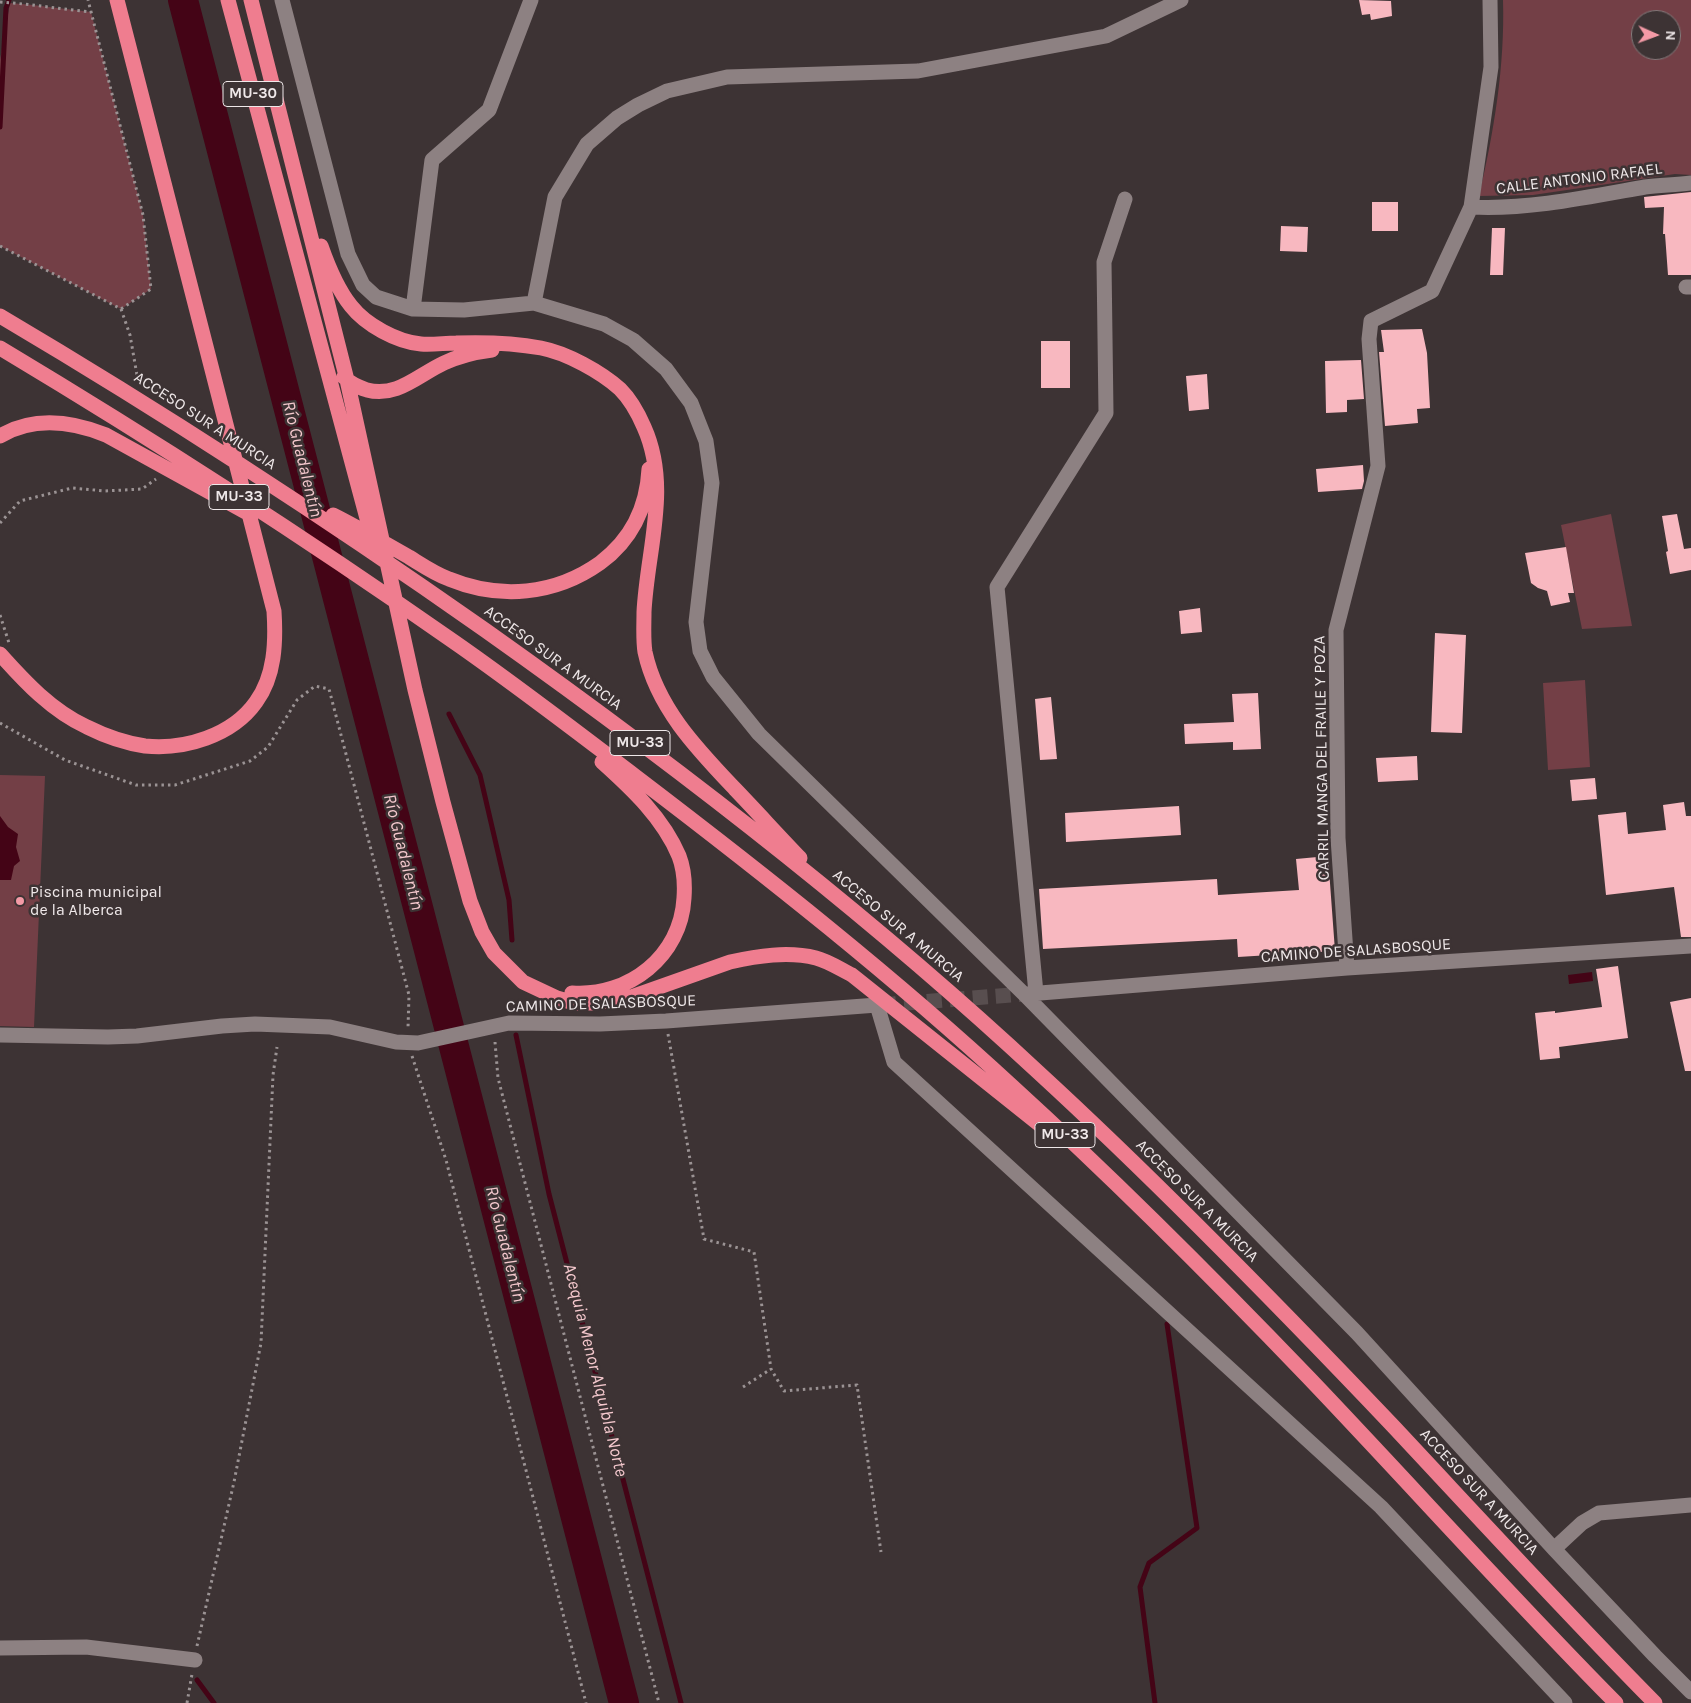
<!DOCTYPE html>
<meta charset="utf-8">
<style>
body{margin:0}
#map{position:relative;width:1691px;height:1703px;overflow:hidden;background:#3d3334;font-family:Karla,sans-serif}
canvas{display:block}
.north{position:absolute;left:1631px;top:10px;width:50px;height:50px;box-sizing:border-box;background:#3d3334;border:1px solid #847b7c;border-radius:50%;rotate:92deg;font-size:14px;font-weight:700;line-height:20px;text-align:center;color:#efe8e9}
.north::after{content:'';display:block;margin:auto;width:18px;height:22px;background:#f49aa6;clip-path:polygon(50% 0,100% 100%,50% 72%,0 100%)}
</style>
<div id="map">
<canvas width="1691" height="1703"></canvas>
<div class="north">N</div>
</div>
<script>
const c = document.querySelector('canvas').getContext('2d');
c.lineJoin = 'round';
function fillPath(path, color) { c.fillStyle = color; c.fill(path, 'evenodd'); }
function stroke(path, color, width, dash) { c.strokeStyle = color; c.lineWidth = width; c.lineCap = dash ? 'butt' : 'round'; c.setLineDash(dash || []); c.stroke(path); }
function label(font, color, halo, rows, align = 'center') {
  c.font = font + ' Karla,sans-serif'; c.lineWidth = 5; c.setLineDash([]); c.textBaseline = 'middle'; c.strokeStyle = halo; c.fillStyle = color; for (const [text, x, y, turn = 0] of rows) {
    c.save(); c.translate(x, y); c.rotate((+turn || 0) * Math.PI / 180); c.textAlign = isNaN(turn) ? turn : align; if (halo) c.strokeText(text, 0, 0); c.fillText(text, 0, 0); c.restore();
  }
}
const green = new Path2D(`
 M 1503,0 L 1691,0 L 1691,175 L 1675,174 L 1533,195 L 1479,196 C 1494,132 1505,66 1503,0 ZM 1641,20 L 1671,20 L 1671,50 L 1641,50 Z
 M 10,3 C 38,5 64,9 91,12 L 143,215 L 151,289 L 121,309 L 0,246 L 0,60 Z
 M 1611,514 L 1632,626 L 1582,629 L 1561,525 Z
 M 1585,680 L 1590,767 L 1548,770 L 1543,683 Z
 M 0,775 L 45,776 L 34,1027 L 0,1026 Z`);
const water = new Path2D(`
 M 0,816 L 8,827 L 18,834 L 16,847 L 20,861 L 14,866 L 11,880 L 0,880 Z
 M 1592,972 L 1593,981 L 1569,984 L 1568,975 Z`);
const stream = new Path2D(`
 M 0,127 L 6,8 L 9,0
 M 449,714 L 480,775 L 509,900 L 512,940
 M 516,1035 L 549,1194 L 681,1703
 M 197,1680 L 214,1703
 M 1155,1703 L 1140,1587 L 1149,1563 L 1197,1528 L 1167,1324`);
const river = new Path2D(`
 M 183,0 L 624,1703`);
const building = new Path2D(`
 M 1359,0 L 1391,1 L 1392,16 L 1371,20 L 1370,14 L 1362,15 Z
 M 1691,192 L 1691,275 L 1668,275 L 1665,234 L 1663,234 L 1664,207 L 1645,208 L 1644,197 Z
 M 1372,202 L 1398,202 L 1398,231 L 1372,231 Z
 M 1281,226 L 1308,227 L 1307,252 L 1280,251 Z
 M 1492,228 L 1505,228 L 1503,275 L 1490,275 Z
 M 1422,329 L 1427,353 L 1430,408 L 1417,409 L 1418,423 L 1385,426 L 1379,352 L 1384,352 L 1381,330 Z
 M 1041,341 L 1070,341 L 1070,388 L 1041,388 Z
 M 1361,360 L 1364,399 L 1347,400 L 1347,412 L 1326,413 L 1325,361 Z
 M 1207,374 L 1209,409 L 1189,411 L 1186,376 Z
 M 1363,465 L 1364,481 L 1362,489 L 1318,492 L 1316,469 Z
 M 1677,514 L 1684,549 L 1691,548 L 1691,570 L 1670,574 L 1666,552 L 1668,551 L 1662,516 Z
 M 1566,547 L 1574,593 L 1568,593 L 1570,602 L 1551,606 L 1547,591 L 1538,588 L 1531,583 L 1525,553 Z
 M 1200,608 L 1202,632 L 1181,634 L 1179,611 Z
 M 1435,633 L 1466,635 L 1462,733 L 1431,732 Z
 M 1258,693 L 1261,749 L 1233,750 L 1233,742 L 1185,744 L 1184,724 L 1234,722 L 1232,694 Z
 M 1051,697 L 1057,759 L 1040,760 L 1035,699 Z
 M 1417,756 L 1418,780 L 1378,782 L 1376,758 Z
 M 1595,778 L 1597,799 L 1572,801 L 1570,780 Z
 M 1684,802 L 1686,816 L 1691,816 L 1691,937 L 1681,937 L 1674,887 L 1606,895 L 1598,815 L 1626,812 L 1628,834 L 1666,830 L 1663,805 Z
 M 1179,806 L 1181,835 L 1066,842 L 1065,813 Z
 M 1328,856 L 1335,951 L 1238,957 L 1237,939 L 1043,949 L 1039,889 L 1217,879 L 1218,895 L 1299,890 L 1296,859 Z
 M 1618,966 L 1628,1038 L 1559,1047 L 1560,1058 L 1540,1060 L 1535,1013 L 1555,1011 L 1555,1013 L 1602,1007 L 1596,969 Z
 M 1691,998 L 1691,1071 L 1685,1071 L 1670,1002 Z`);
const minorTunnel = new Path2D(`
 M 881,1005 L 1024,994`);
const path = new Path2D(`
 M 0,2 C 31,4 60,9 91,12
 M 0,246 L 121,309 L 151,289 L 143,215 L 88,0
 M 121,309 L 130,335 L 138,381
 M 0,523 L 20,501 L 72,488 L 105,491 L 142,489 L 156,479
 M 0,615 L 9,643
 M 0,723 L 65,760 L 136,785 L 175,785 L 250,761 L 268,747 L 297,700 L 315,686 L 329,689 L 409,995 L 408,1028
 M 668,1034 L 704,1239 L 754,1252 L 771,1369 L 784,1391 L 857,1385 L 881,1552
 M 495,1042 L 498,1078 L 659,1703
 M 412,1056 L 446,1160 L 586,1703
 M 743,1387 L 771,1369
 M 197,1646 L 234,1482 L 261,1343 L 273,1075 L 277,1047
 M 187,1703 L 192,1674`);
const minor = new Path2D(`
 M 282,0 L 348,254 L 363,285 L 376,297 L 413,309 L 464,310 L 534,303 L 604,324 L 633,340 L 666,369 L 691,403 L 706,441 L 712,483 L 696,622 L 700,651 L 713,677 L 759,734 L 1024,994 L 1357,1333 L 1554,1549 L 1655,1656 L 1691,1692
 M 1471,207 C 1528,210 1589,197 1645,187 C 1660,185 1676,185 1691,183
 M 1686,287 L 1691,287
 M 534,303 L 555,197 L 587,144 L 617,118 L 638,105 L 667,91 L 727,77 L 918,71 L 1106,36 L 1181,0
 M 413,309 L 432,160 L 489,110 L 531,0
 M 1347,968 L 1338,838 L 1336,630 L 1378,466 L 1369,339 L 1371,321 L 1432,291 L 1471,207 L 1491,67 L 1490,0
 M 1036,993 L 997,587 L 1106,413 L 1104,262 L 1125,199
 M 1028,994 L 1347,968 L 1691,946
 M 0,1035 L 108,1037 L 137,1036 L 222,1026 L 255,1024 L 330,1027 L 396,1042 L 418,1043 L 509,1023 L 600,1024 L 666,1021 L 877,1005 L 894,1062 L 1381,1507 L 1565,1703
 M 1554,1549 L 1582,1523 L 1599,1513 L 1691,1505
 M 0,1648 L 86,1647 L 195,1660`);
const highway = new Path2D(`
 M 228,0 L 376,552
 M 251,0 L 347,380 L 415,690 L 443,802 L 470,901 L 482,932 L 494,953 L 523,982 L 557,998 L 574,1003 L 594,1003 L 631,997 L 730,962 C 757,956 788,951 816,958 C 828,961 840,969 852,975 L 1050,1133
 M 321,246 C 328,266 338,290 351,306 C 366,325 397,342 421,344 C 432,345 445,343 456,343 C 484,342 514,343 541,348 C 567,353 601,372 620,389 C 631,400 638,413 644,427 C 671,487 647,550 644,612 C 644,625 643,640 645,652 C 657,708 698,750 735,789 C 757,812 778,835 800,858
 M 0,316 C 166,414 327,519 485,630 C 677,766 865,911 1038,1072 C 1161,1185 1278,1305 1393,1426 C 1480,1519 1566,1613 1655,1703
 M 0,348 C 152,439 301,535 447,637 C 511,681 573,729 635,776 C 765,875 893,976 1013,1087 C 1115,1180 1213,1278 1309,1378 C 1412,1486 1511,1597 1616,1703
 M 344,377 C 350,384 358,387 367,390 C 397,398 418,375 444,363 C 459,356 476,352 492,350
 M 0,436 C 34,416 71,421 106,435 L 251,515
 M 333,515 C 359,528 384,543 409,557 C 422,565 435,574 449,579 C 500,600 555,595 600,563 C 631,540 647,508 649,469
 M 0,654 C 25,682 52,711 87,727 C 105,736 125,743 145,746 C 184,750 232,736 256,702 C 275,676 276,642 274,611 L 117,0
 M 572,993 C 629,997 681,956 684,898 C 685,884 684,869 679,856 C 663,818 632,789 602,762`);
const markers = [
 [20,901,5,"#f49aa6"]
];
const shields = [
 [253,94,60],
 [239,497,60],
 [640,743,60],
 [1065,1135,60]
];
const shieldNames = [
 ["MU-30",253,94],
 ["MU-33",239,497],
 ["MU-33",640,743],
 ["MU-33",1065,1135]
];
const streetNames = [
 ["CALLE ANTONIO RAFAEL",1579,179,-7],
 ["ACCESO SUR A MURCIA",205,421,33],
 ["ACCESO SUR A MURCIA",553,658,36],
 ["CARRIL MANGA DEL FRAILE Y POZA",1322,758,-91],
 ["ACCESO SUR A MURCIA",898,926,40],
 ["CAMINO DE SALASBOSQUE",1356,951,-4],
 ["CAMINO DE SALASBOSQUE",601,1004,-2],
 ["ACCESO SUR A MURCIA",1197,1201,45],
 ["ACCESO SUR A MURCIA",1479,1492,47]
];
const poiNames = [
 ["Piscina municipal",30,892],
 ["de la Alberca",30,910]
];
const waterNames = [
 ["Río Guadalentín",302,459,76],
 ["Río Guadalentín",403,852,76],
 ["Río Guadalentín",505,1244,76],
 ["Acequia Menor Alquibla Norte",595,1370,76]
];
fillPath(green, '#733f46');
fillPath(water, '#440416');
stroke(stream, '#440416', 5);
stroke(river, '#440416', 30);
fillPath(building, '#f8b8c0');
stroke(minorTunnel, '#584e4f', 15, [15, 8]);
stroke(path, '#9b9394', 3, [2.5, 4]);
stroke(minor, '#8d8182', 15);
stroke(highway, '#ef7d8f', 15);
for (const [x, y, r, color] of markers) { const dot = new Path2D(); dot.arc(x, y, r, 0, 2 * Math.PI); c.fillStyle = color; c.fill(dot); stroke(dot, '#3d3334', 2); }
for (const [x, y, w] of shields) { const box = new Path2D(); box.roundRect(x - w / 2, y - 12.5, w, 25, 4); c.fillStyle = '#3d3334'; c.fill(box); stroke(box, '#efe8e9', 1); }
label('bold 15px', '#efe8e9', null, shieldNames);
label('16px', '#efe8e9', '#3d3334', streetNames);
label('16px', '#efe8e9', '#3d3334', poiNames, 'left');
label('italic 18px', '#f5c9ce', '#3d3334', waterNames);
</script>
